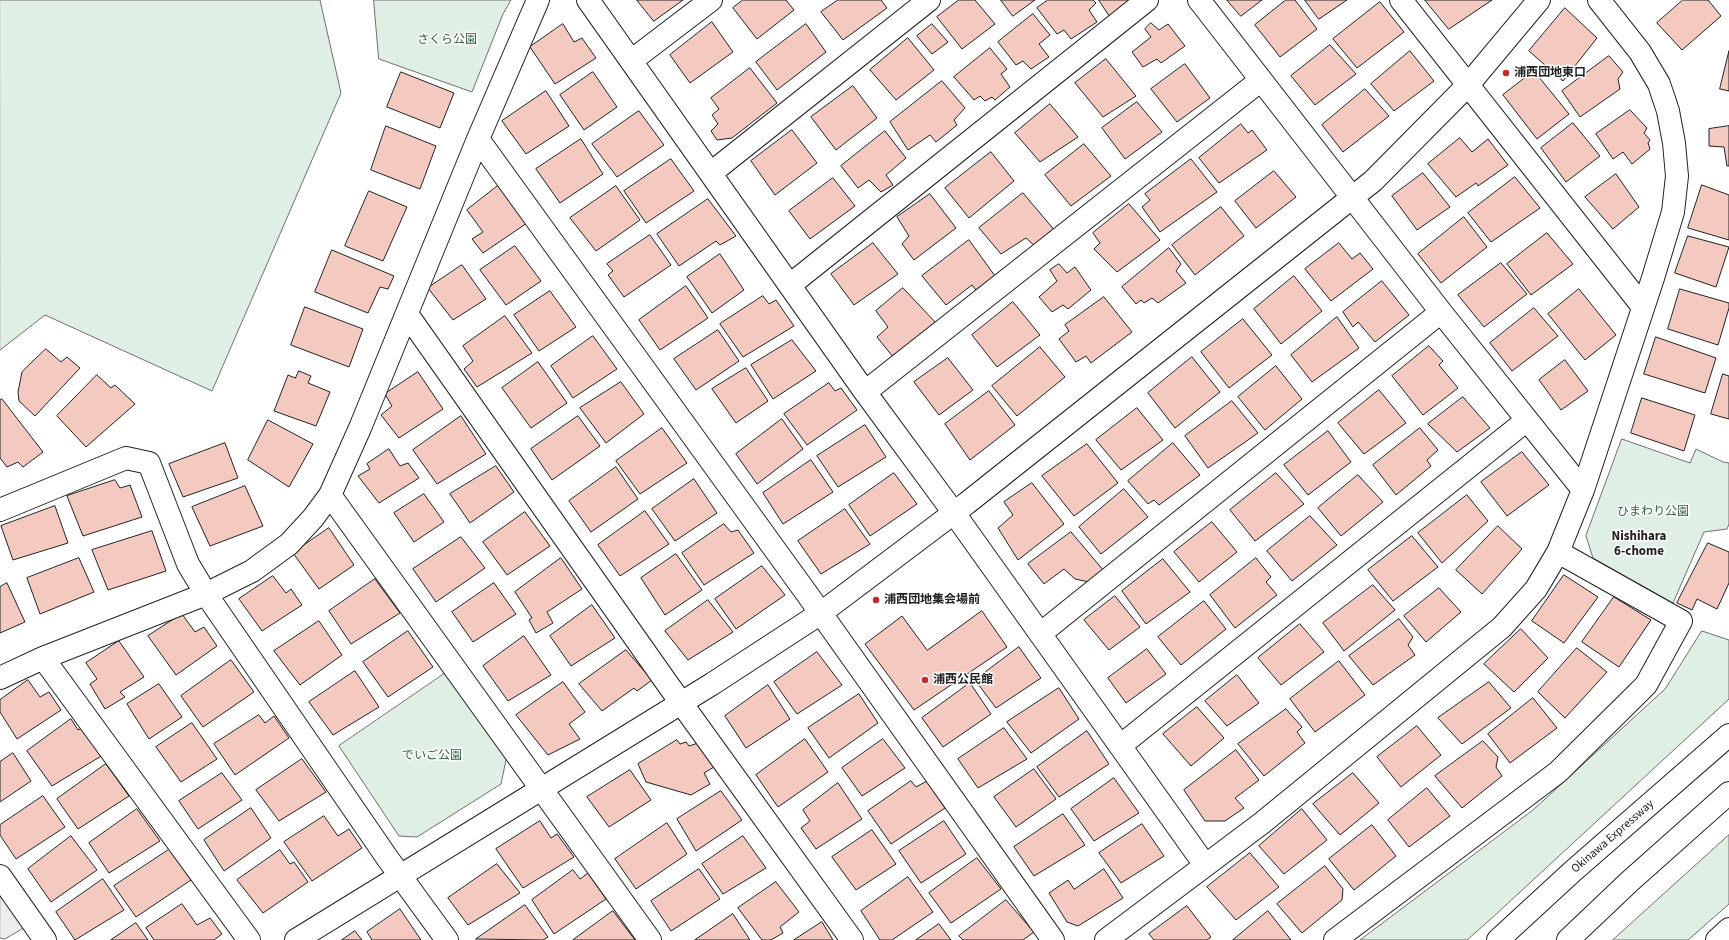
<!DOCTYPE html>
<meta charset="utf-8">
<style>
body{margin:0}
canvas{display:block;background:#fff}
</style>
<canvas width="1729" height="940"></canvas>
<script>
const c = document.querySelector('canvas').getContext('2d');
c.lineJoin = 'round';
function fillPath(path, color) { c.fillStyle = color; c.fill(path, 'evenodd'); }
function stroke(path, color, width, dash) { c.strokeStyle = color; c.lineWidth = width; c.lineCap = dash ? 'butt' : 'round'; c.setLineDash(dash || []); c.stroke(path); }
function label(font, color, halo, rows, align = 'center') {
  c.font = font + ' "Source Sans 3","Noto Sans JP",sans-serif'; c.lineWidth = 3; c.setLineDash([]); c.textBaseline = 'middle'; c.strokeStyle = halo; c.fillStyle = color; for (const [text, x, y, turn = 0] of rows) {
    c.save(); c.translate(x, y); c.rotate((+turn || 0) * Math.PI / 180); c.textAlign = isNaN(turn) ? turn : align; if (halo) c.strokeText(text, 0, 0); c.fillText(text, 0, 0); c.restore();
  }
}
const green = new Path2D(`
 M 0,0 L 320,0 L 341,93 L 212,391 L 45,315 L 0,350 Z
 M 374,0 L 511,0 L 503,14 L 472,92 L 379,59 Z
 M 1622,439 L 1690,463 L 1696,449 L 1723,462 L 1729,463 L 1729,524 L 1727,529 L 1704,532 L 1673,603 L 1593,558 L 1586,536 Z
 M 1702,631 L 1729,640 L 1729,699 L 1493,917 L 1467,940 L 1360,940 L 1533,810 L 1665,689 Z
 M 447,672 L 507,755 L 501,784 L 417,837 L 399,836 L 339,746 Z
 M 1729,835 L 1729,904 L 1688,940 L 1613,940 Z`);
const parking = new Path2D(`
 M 0,894 L 25,927 L 5,939 L 0,938 Z`);
const building = new Path2D(`
 M 637,0 L 683,0 L 654,21 Z
 M 743,0 L 786,0 L 794,10 L 757,39 L 733,8 Z
 M 838,0 L 881,0 L 887,8 L 843,40 L 821,12 Z
 M 959,0 L 975,0 L 995,24 L 962,49 L 937,17 Z
 M 1001,0 L 1035,0 L 1013,16 Z
 M 1048,0 L 1093,0 L 1096,3 L 1089,10 L 1097,22 L 1071,39 L 1064,30 L 1057,34 L 1037,8 Z
 M 1099,0 L 1139,0 L 1111,18 Z
 M 1227,0 L 1262,0 L 1241,16 Z
 M 1286,0 L 1295,0 L 1317,29 L 1280,57 L 1255,25 Z
 M 1305,0 L 1347,0 L 1319,19 Z
 M 1425,0 L 1492,0 L 1449,29 Z
 M 1683,0 L 1708,0 L 1721,16 L 1682,50 L 1657,23 Z
 M 1380,2 L 1404,32 L 1357,68 L 1333,39 Z
 M 1565,8 L 1597,38 L 1563,81 L 1529,51 Z
 M 1033,14 L 1050,35 L 1039,44 L 1049,57 L 1031,69 L 1023,61 L 1016,65 L 998,42 Z
 M 712,22 L 733,52 L 690,83 L 670,55 Z
 M 1151,23 L 1159,30 L 1168,24 L 1185,46 L 1161,63 L 1157,59 L 1143,67 L 1132,52 L 1151,37 L 1145,29 Z
 M 563,24 L 574,42 L 582,38 L 596,58 L 555,84 L 530,47 Z
 M 806,24 L 826,52 L 777,90 L 756,62 Z
 M 932,24 L 948,42 L 932,54 L 917,36 Z
 M 908,38 L 934,70 L 896,100 L 870,70 Z
 M 1330,45 L 1356,74 L 1315,105 L 1291,76 Z
 M 990,48 L 1007,69 L 1001,74 L 1010,87 L 995,100 L 992,97 L 985,101 L 980,96 L 974,100 L 954,77 Z
 M 1410,51 L 1434,81 L 1394,111 L 1371,84 Z
 M 1729,51 L 1729,91 L 1720,89 Z
 M 1609,56 L 1623,72 L 1618,79 L 1620,89 L 1580,117 L 1562,91 Z
 M 1106,59 L 1136,96 L 1103,117 L 1075,83 Z
 M 1185,64 L 1210,98 L 1177,122 L 1151,89 Z
 M 750,68 L 777,103 L 732,138 L 717,140 L 711,131 L 718,124 L 712,115 L 719,109 L 711,98 Z
 M 1534,71 L 1569,114 L 1537,139 L 1503,95 Z
 M 401,72 L 454,93 L 440,128 L 387,107 Z
 M 593,72 L 617,107 L 584,130 L 560,95 Z
 M 942,81 L 965,108 L 954,120 L 957,125 L 936,142 L 930,135 L 908,150 L 890,122 Z
 M 853,86 L 877,118 L 836,150 L 811,117 Z
 M 1365,89 L 1389,116 L 1343,152 L 1322,125 Z
 M 546,91 L 569,126 L 526,154 L 502,121 Z
 M 1137,102 L 1162,132 L 1125,159 L 1102,128 Z
 M 1050,104 L 1078,137 L 1040,162 L 1015,133 Z
 M 1630,110 L 1647,128 L 1644,133 L 1650,140 L 1648,143 L 1650,149 L 1632,164 L 1623,152 L 1613,159 L 1596,134 Z
 M 639,111 L 664,145 L 617,177 L 592,144 Z
 M 1573,123 L 1600,156 L 1566,182 L 1541,148 Z
 M 1241,124 L 1248,133 L 1252,130 L 1267,150 L 1219,183 L 1199,158 Z
 M 386,126 L 436,146 L 420,189 L 371,170 Z
 M 1729,126 L 1729,166 L 1727,166 L 1724,147 L 1709,146 L 1709,129 Z
 M 792,130 L 817,163 L 775,195 L 751,161 Z
 M 885,131 L 906,158 L 886,175 L 893,185 L 881,192 L 869,180 L 858,188 L 841,166 Z
 M 1460,138 L 1472,152 L 1488,139 L 1508,165 L 1478,186 L 1476,183 L 1456,197 L 1428,164 Z
 M 581,139 L 603,174 L 560,203 L 536,169 Z
 M 1084,144 L 1111,176 L 1071,206 L 1045,175 Z
 M 991,152 L 1014,181 L 969,218 L 945,188 Z
 M 671,159 L 694,191 L 646,223 L 624,191 Z
 M 1191,159 L 1217,192 L 1160,232 L 1142,207 L 1150,200 L 1145,194 Z
 M 1274,171 L 1296,197 L 1256,228 L 1235,201 Z
 M 1423,173 L 1450,207 L 1417,230 L 1392,196 Z
 M 1616,174 L 1639,207 L 1613,229 L 1585,197 Z
 M 1515,177 L 1540,208 L 1491,242 L 1468,213 Z
 M 833,178 L 855,206 L 810,239 L 789,211 Z
 M 499,185 L 527,223 L 483,253 L 472,239 L 483,232 L 467,210 Z
 M 1702,185 L 1729,195 L 1729,240 L 1688,228 Z
 M 616,186 L 640,220 L 596,251 L 570,218 Z
 M 369,191 L 407,207 L 383,261 L 345,246 Z
 M 1023,193 L 1056,232 L 1036,247 L 1026,238 L 1001,254 L 979,228 Z
 M 930,194 L 956,228 L 914,260 L 902,244 L 909,236 L 897,217 Z
 M 708,199 L 736,236 L 720,245 L 716,241 L 679,266 L 657,234 Z
 M 1129,204 L 1160,240 L 1117,272 L 1094,249 L 1100,243 L 1093,233 Z
 M 1221,207 L 1244,236 L 1195,275 L 1172,245 Z
 M 1464,217 L 1487,247 L 1441,283 L 1418,254 Z
 M 1547,233 L 1573,264 L 1531,295 L 1507,264 Z
 M 650,235 L 671,265 L 624,297 L 608,275 L 613,271 L 607,264 Z
 M 1688,236 L 1729,247 L 1716,287 L 1675,273 Z
 M 969,240 L 995,276 L 976,290 L 972,285 L 946,305 L 922,276 Z
 M 873,243 L 898,274 L 854,305 L 831,274 Z
 M 1339,243 L 1352,259 L 1360,253 L 1373,269 L 1331,301 L 1305,269 Z
 M 515,246 L 541,281 L 506,305 L 480,270 Z
 M 1169,248 L 1181,264 L 1176,271 L 1186,283 L 1158,303 L 1152,298 L 1144,303 L 1141,300 L 1136,304 L 1122,287 Z
 M 332,250 L 394,276 L 388,289 L 380,287 L 368,313 L 315,292 Z
 M 720,254 L 744,290 L 712,313 L 687,277 Z
 M 1501,263 L 1527,294 L 1484,327 L 1458,295 Z
 M 1059,264 L 1067,273 L 1075,267 L 1091,290 L 1068,309 L 1063,305 L 1052,312 L 1039,297 L 1057,281 L 1050,270 Z
 M 462,265 L 486,299 L 453,320 L 428,288 Z
 M 1294,276 L 1322,311 L 1281,344 L 1254,309 Z
 M 1382,281 L 1409,315 L 1375,342 L 1358,322 L 1353,327 L 1343,312 Z
 M 686,286 L 708,318 L 660,350 L 639,320 Z
 M 903,288 L 936,323 L 893,357 L 877,337 L 888,327 L 876,311 Z
 M 1579,289 L 1616,335 L 1585,360 L 1548,314 Z
 M 1680,289 L 1729,303 L 1729,308 L 1718,345 L 1668,329 Z
 M 550,291 L 576,327 L 539,351 L 514,315 Z
 M 763,296 L 769,304 L 776,300 L 794,326 L 743,357 L 720,324 Z
 M 1104,297 L 1132,332 L 1091,363 L 1086,356 L 1076,362 L 1059,339 L 1069,331 L 1065,325 Z
 M 1013,302 L 1040,335 L 997,367 L 972,335 Z
 M 305,307 L 363,329 L 349,367 L 291,345 Z
 M 1534,308 L 1558,336 L 1512,371 L 1490,343 Z
 M 505,316 L 532,353 L 477,387 L 464,369 L 473,361 L 463,346 Z
 M 1337,317 L 1359,348 L 1312,382 L 1291,355 Z
 M 1243,319 L 1272,355 L 1229,388 L 1201,352 Z
 M 718,330 L 739,361 L 696,390 L 674,359 Z
 M 593,336 L 617,369 L 573,398 L 551,366 Z
 M 1656,337 L 1716,358 L 1705,393 L 1644,374 Z
 M 792,340 L 816,371 L 773,399 L 751,365 Z
 M 1429,346 L 1443,361 L 1439,365 L 1458,388 L 1423,415 L 1392,376 Z
 M 1040,347 L 1065,377 L 1017,416 L 992,386 Z
 M 46,349 L 61,362 L 67,357 L 80,368 L 35,416 L 19,401 L 18,392 L 22,372 Z
 M 1192,357 L 1220,392 L 1175,428 L 1148,393 Z
 M 948,358 L 973,390 L 939,415 L 914,382 Z
 M 1565,360 L 1588,391 L 1561,410 L 1539,380 Z
 M 538,362 L 567,403 L 531,428 L 502,388 Z
 M 1276,366 L 1302,399 L 1265,430 L 1238,397 Z
 M 746,368 L 768,401 L 736,423 L 712,389 Z
 M 299,371 L 311,376 L 308,383 L 330,392 L 316,426 L 274,411 L 288,375 L 295,378 Z
 M 418,372 L 443,409 L 399,438 L 381,415 L 392,406 L 385,394 Z
 M 1723,374 L 1729,376 L 1729,419 L 1711,414 Z
 M 97,375 L 111,388 L 115,385 L 135,404 L 86,447 L 57,416 Z
 M 621,382 L 644,414 L 606,443 L 580,408 Z
 M 829,383 L 835,391 L 841,388 L 857,410 L 807,445 L 784,414 Z
 M 1379,390 L 1406,423 L 1364,454 L 1338,423 Z
 M 989,391 L 1015,425 L 970,460 L 945,424 Z
 M 1463,397 L 1490,428 L 1457,452 L 1428,424 Z
 M 1642,398 L 1695,415 L 1684,451 L 1631,433 Z
 M 2,399 L 43,452 L 23,467 L 18,462 L 7,467 L 0,458 L 0,400 Z
 M 1232,401 L 1258,433 L 1208,468 L 1185,436 Z
 M 1137,408 L 1163,440 L 1121,470 L 1096,440 Z
 M 461,416 L 486,454 L 437,484 L 413,450 Z
 M 578,416 L 600,446 L 552,480 L 531,449 Z
 M 782,419 L 803,449 L 757,484 L 736,454 Z
 M 268,420 L 313,444 L 289,487 L 248,460 Z
 M 865,425 L 886,457 L 838,487 L 817,456 Z
 M 662,428 L 687,463 L 640,494 L 616,461 Z
 M 1420,428 L 1438,450 L 1427,460 L 1431,466 L 1396,495 L 1373,465 Z
 M 1328,431 L 1351,462 L 1308,495 L 1284,465 Z
 M 225,443 L 238,478 L 183,497 L 169,464 Z
 M 1173,443 L 1200,475 L 1159,505 L 1154,500 L 1148,504 L 1128,481 Z
 M 1087,444 L 1118,483 L 1074,516 L 1042,476 Z
 M 389,449 L 400,466 L 408,463 L 419,478 L 379,503 L 358,476 L 370,469 L 367,464 Z
 M 1522,452 L 1549,485 L 1507,516 L 1481,482 Z
 M 811,460 L 833,492 L 783,524 L 763,493 Z
 M 496,466 L 514,492 L 470,523 L 450,494 Z
 M 616,467 L 638,499 L 591,532 L 569,501 Z
 M 894,473 L 917,504 L 870,536 L 849,505 Z
 M 1276,473 L 1304,504 L 1255,541 L 1230,510 Z
 M 1358,475 L 1383,502 L 1341,536 L 1318,508 Z
 M 694,479 L 717,513 L 675,541 L 652,509 Z
 M 115,480 L 120,488 L 130,485 L 142,517 L 83,536 L 67,496 Z
 M 1032,483 L 1064,524 L 1018,560 L 998,528 L 1013,515 L 1004,502 Z
 M 245,486 L 263,526 L 210,546 L 192,507 Z
 M 1124,489 L 1148,517 L 1101,554 L 1079,527 Z
 M 424,494 L 444,522 L 414,542 L 394,513 Z
 M 1467,495 L 1488,521 L 1442,563 L 1418,533 Z
 M 55,506 L 68,543 L 13,560 L 1,526 Z
 M 845,509 L 870,544 L 821,574 L 798,541 Z
 M 645,511 L 669,544 L 620,576 L 598,545 Z
 M 525,512 L 550,546 L 507,575 L 483,542 Z
 M 1310,516 L 1337,545 L 1292,581 L 1267,551 Z
 M 1212,522 L 1237,552 L 1199,582 L 1174,552 Z
 M 724,524 L 731,532 L 738,530 L 754,553 L 704,585 L 682,553 Z
 M 1498,526 L 1522,549 L 1482,594 L 1456,570 Z
 M 329,528 L 354,565 L 319,589 L 293,553 Z
 M 152,531 L 166,571 L 108,590 L 92,550 Z
 M 1071,532 L 1104,571 L 1089,582 L 1075,579 L 1064,569 L 1044,584 L 1028,564 Z
 M 1412,536 L 1438,567 L 1393,601 L 1368,570 Z
 M 461,537 L 485,568 L 436,602 L 413,569 Z
 M 1708,543 L 1729,552 L 1729,583 L 1717,609 L 1697,599 L 1692,610 L 1677,603 Z
 M 676,554 L 702,590 L 665,615 L 641,578 Z
 M 79,558 L 94,592 L 40,614 L 27,578 Z
 M 561,558 L 582,589 L 547,612 L 553,623 L 536,633 L 529,620 L 532,618 L 515,592 Z
 M 1256,558 L 1271,577 L 1266,582 L 1277,595 L 1235,628 L 1210,595 Z
 M 1163,559 L 1190,592 L 1146,624 L 1122,591 Z
 M 762,566 L 785,595 L 736,629 L 715,599 Z
 M 1564,575 L 1598,597 L 1564,643 L 1532,621 Z
 M 273,576 L 286,593 L 291,589 L 302,605 L 262,631 L 239,599 Z
 M 375,579 L 400,613 L 351,644 L 329,611 Z
 M 7,583 L 25,622 L 0,633 L 0,587 Z
 M 494,583 L 516,614 L 473,642 L 452,612 Z
 M 1373,585 L 1395,610 L 1344,651 L 1323,623 Z
 M 1439,588 L 1461,612 L 1426,642 L 1404,616 Z
 M 1115,596 L 1140,627 L 1109,650 L 1084,620 Z
 M 1614,597 L 1651,620 L 1619,667 L 1582,642 Z
 M 708,600 L 733,632 L 688,660 L 665,631 Z
 M 1204,601 L 1226,629 L 1181,665 L 1158,637 Z
 M 592,605 L 615,638 L 571,666 L 550,636 Z
 M 982,611 L 1007,647 L 914,710 L 865,644 L 902,616 L 927,650 Z
 M 182,614 L 195,632 L 204,627 L 217,646 L 176,675 L 148,636 Z
 M 1399,619 L 1413,637 L 1408,645 L 1415,655 L 1373,685 L 1349,656 Z
 M 319,621 L 342,655 L 300,685 L 274,651 Z
 M 1300,624 L 1324,652 L 1281,685 L 1258,658 Z
 M 1521,629 L 1548,658 L 1514,692 L 1484,664 Z
 M 408,631 L 433,667 L 388,697 L 363,662 Z
 M 524,636 L 551,675 L 508,701 L 483,666 Z
 M 119,641 L 144,677 L 120,692 L 125,697 L 105,709 L 90,684 L 97,679 L 86,663 Z
 M 1019,647 L 1041,678 L 996,708 L 975,680 Z
 M 1577,648 L 1607,672 L 1565,718 L 1538,692 Z
 M 1147,649 L 1166,674 L 1126,703 L 1108,678 Z
 M 626,650 L 652,680 L 637,691 L 634,688 L 602,711 L 579,684 Z
 M 817,652 L 842,685 L 797,714 L 774,682 Z
 M 231,660 L 254,692 L 203,727 L 181,696 Z
 M 1339,661 L 1365,695 L 1315,732 L 1290,699 Z
 M 355,671 L 379,707 L 333,735 L 309,702 Z
 M 1237,675 L 1259,703 L 1227,726 L 1205,701 Z
 M 28,680 L 40,697 L 49,692 L 61,710 L 17,739 L 0,712 L 0,700 Z
 M 563,682 L 585,712 L 569,724 L 580,739 L 548,755 L 516,715 Z
 M 1489,682 L 1511,708 L 1462,744 L 1438,718 Z
 M 970,683 L 991,714 L 943,747 L 922,718 Z
 M 159,684 L 182,717 L 149,739 L 127,704 Z
 M 768,685 L 790,719 L 746,748 L 725,716 Z
 M 1059,688 L 1079,719 L 1031,753 L 1007,722 Z
 M 859,694 L 878,723 L 829,758 L 808,728 Z
 M 1533,698 L 1557,728 L 1510,763 L 1488,734 Z
 M 1197,707 L 1224,738 L 1191,766 L 1163,734 Z
 M 1286,709 L 1302,727 L 1297,732 L 1305,743 L 1264,776 L 1238,744 Z
 M 259,715 L 265,723 L 274,716 L 289,738 L 235,775 L 214,744 Z
 M 71,719 L 78,730 L 84,727 L 103,755 L 52,786 L 27,751 Z
 M 192,723 L 217,759 L 181,782 L 156,747 Z
 M 1417,726 L 1441,755 L 1401,787 L 1377,757 Z
 M 1004,728 L 1027,759 L 978,788 L 958,759 Z
 M 1087,731 L 1109,764 L 1059,797 L 1037,767 Z
 M 805,739 L 828,772 L 778,807 L 756,775 Z
 M 883,739 L 905,768 L 862,796 L 842,768 Z
 M 677,740 L 680,744 L 686,742 L 689,746 L 698,743 L 714,767 L 704,773 L 710,784 L 691,795 L 646,782 L 638,764 Z
 M 1483,741 L 1498,757 L 1496,767 L 1502,776 L 1462,808 L 1435,776 Z
 M 1236,750 L 1259,780 L 1235,798 L 1244,808 L 1225,821 L 1205,821 L 1184,790 Z
 M 13,753 L 31,781 L 0,802 L 0,762 Z
 M 302,759 L 326,792 L 279,821 L 256,790 Z
 M 106,764 L 129,796 L 78,829 L 57,799 Z
 M 1034,769 L 1056,799 L 1016,827 L 994,797 Z
 M 630,770 L 651,800 L 609,827 L 587,797 Z
 M 222,773 L 242,800 L 198,829 L 179,801 Z
 M 1353,773 L 1379,803 L 1340,835 L 1313,804 Z
 M 1114,778 L 1139,813 L 1094,841 L 1071,809 Z
 M 911,781 L 916,787 L 927,781 L 945,808 L 891,844 L 868,811 Z
 M 838,783 L 862,819 L 816,849 L 801,828 L 810,821 L 803,810 Z
 M 1427,788 L 1450,816 L 1409,847 L 1388,820 Z
 M 721,791 L 742,820 L 696,851 L 677,819 Z
 M 43,796 L 65,827 L 16,859 L 0,835 L 0,825 Z
 M 251,808 L 271,838 L 224,871 L 204,840 Z
 M 137,809 L 160,841 L 109,873 L 89,843 Z
 M 1302,809 L 1327,840 L 1284,874 L 1259,846 Z
 M 1063,814 L 1085,845 L 1034,876 L 1014,847 Z
 M 324,816 L 338,836 L 349,829 L 362,848 L 312,881 L 284,842 Z
 M 540,821 L 551,838 L 557,834 L 574,857 L 523,888 L 496,849 Z
 M 944,821 L 966,854 L 921,883 L 899,851 Z
 M 667,823 L 687,854 L 636,889 L 615,859 Z
 M 1142,824 L 1164,856 L 1121,883 L 1099,853 Z
 M 1372,825 L 1396,856 L 1354,890 L 1329,859 Z
 M 872,830 L 896,864 L 856,890 L 832,857 Z
 M 71,836 L 97,870 L 51,902 L 28,869 Z
 M 743,836 L 766,868 L 723,894 L 702,864 Z
 M 170,849 L 191,880 L 136,917 L 114,886 Z
 M 280,850 L 290,864 L 294,862 L 308,882 L 263,913 L 237,880 Z
 M 1250,853 L 1279,887 L 1236,920 L 1207,887 Z
 M 977,858 L 1001,889 L 951,923 L 929,893 Z
 M 497,864 L 520,893 L 468,925 L 448,898 Z
 M 1325,866 L 1343,889 L 1342,900 L 1302,933 L 1277,904 Z
 M 699,869 L 720,899 L 671,931 L 651,901 Z
 M 1104,869 L 1123,898 L 1078,926 L 1067,922 L 1049,893 L 1068,880 L 1074,889 Z
 M 573,870 L 580,879 L 588,873 L 606,899 L 554,934 L 532,900 Z
 M 908,877 L 933,912 L 892,940 L 880,940 L 861,911 Z
 M 103,879 L 124,910 L 75,940 L 56,912 Z
 M 776,882 L 799,912 L 780,927 L 783,933 L 771,940 L 762,940 L 738,908 Z
 M 1006,900 L 1034,932 L 1023,940 L 963,940 L 959,936 Z
 M 182,904 L 197,925 L 210,918 L 222,934 L 214,940 L 154,940 L 146,928 Z
 M 525,905 L 548,937 L 543,940 L 476,939 Z
 M 1187,906 L 1211,937 L 1207,940 L 1154,940 L 1149,934 Z
 M 400,909 L 421,940 L 372,940 L 367,932 Z
 M 613,911 L 635,940 L 573,940 Z
 M 1268,911 L 1291,940 L 1233,940 Z
 M 733,914 L 750,940 L 695,940 Z
 M 822,922 L 833,940 L 794,940 Z
 M 136,923 L 148,940 L 111,940 Z
 M 939,924 L 951,940 L 916,940 Z
 M 355,931 L 362,940 L 342,940 Z`);
const street = new Path2D(`
 M 588,0 L 865,392 L 954,513 L 1205,865
 M 1199,0 L 1441,312 L 1583,490
 M 1401,0 L 1643,307
 M 631,61 L 711,0
 M 478,139 L 810,598 L 1053,940
 M 711,173 L 929,0
 M 790,285 L 1147,0
 M 407,314 L 669,686 L 852,940
 M 865,392 L 1261,80
 M 330,495 L 650,940
 M 0,510 L 126,458 L 149,463 L 188,564 L 206,594 L 388,859 L 447,940
 M 1040,634 L 1441,312
 M 43,658 L 249,940
 M 0,678 L 43,658 L 206,594 L 252,571 L 289,544 L 313,518 L 330,495 L 360,428 L 478,139 L 538,0
 M 1120,746 L 1527,420
 M 0,876 L 45,940
 M 1106,940 L 1262,823 L 1502,627 L 1536,589 L 1558,552 L 1583,490 L 1653,278 L 1673,212 L 1677,176 L 1674,143 L 1668,111 L 1659,84 L 1640,52 L 1599,0
 M 1335,940 L 1558,772 L 1646,685 L 1681,621 L 1558,552
 M 1717,940 L 1729,929`);
const secondary = new Path2D(`
 M 296,940 L 712,684 L 821,613 L 967,503 L 1373,181 L 1468,85 L 1539,0`);
const highway = new Path2D(`
 M 1498,940 L 1573,871 L 1729,735
 M 1568,940 L 1629,882 L 1729,793`);
const markers = [
 [1506,73,4,"#c62828"],
 [876,600,4,"#c62828"],
 [925,680,4,"#c62828"]
];
const parkNames = [
 ["さくら公園",447,40],
 ["ひまわり公園",1653,512],
 ["でいご公園",432,756]
];
const poiNames = [
 ["浦西団地東口",1514,73],
 ["浦西団地集会場前",884,600],
 ["浦西公民館",933,680]
];
const streetNames = [
 ["Okinawa Expressway",1613,837,-41]
];
const neighbourhoodNames = [
 ["Nishihara",1639,537],
 ["6-chome",1639,552]
];
fillPath(green, '#e0efe3');
stroke(green, '#6f6f6f', 1);
fillPath(parking, '#ededed');
stroke(parking, '#6f6f6f', 1);
fillPath(building, '#f3c9c0');
stroke(building, '#222', 1);
stroke(street, '#222', 24);
stroke(secondary, '#222', 24);
stroke(highway, '#222', 24);
stroke(street, '#fff', 22);
stroke(secondary, '#fff', 22);
stroke(highway, '#fff', 22);
for (const [x, y, r, color] of markers) { const dot = new Path2D(); dot.arc(x, y, r, 0, 2 * Math.PI); c.fillStyle = color; c.fill(dot); stroke(dot, '#fff', 1.5); }
label('12px', '#2f5e38', '#fff', parkNames);
label('bold 12px', '#222', '#fff', poiNames, 'left');
label('12px', '#222', '#fff', streetNames);
label('bold 13px', '#222', '#fff', neighbourhoodNames);
</script>
